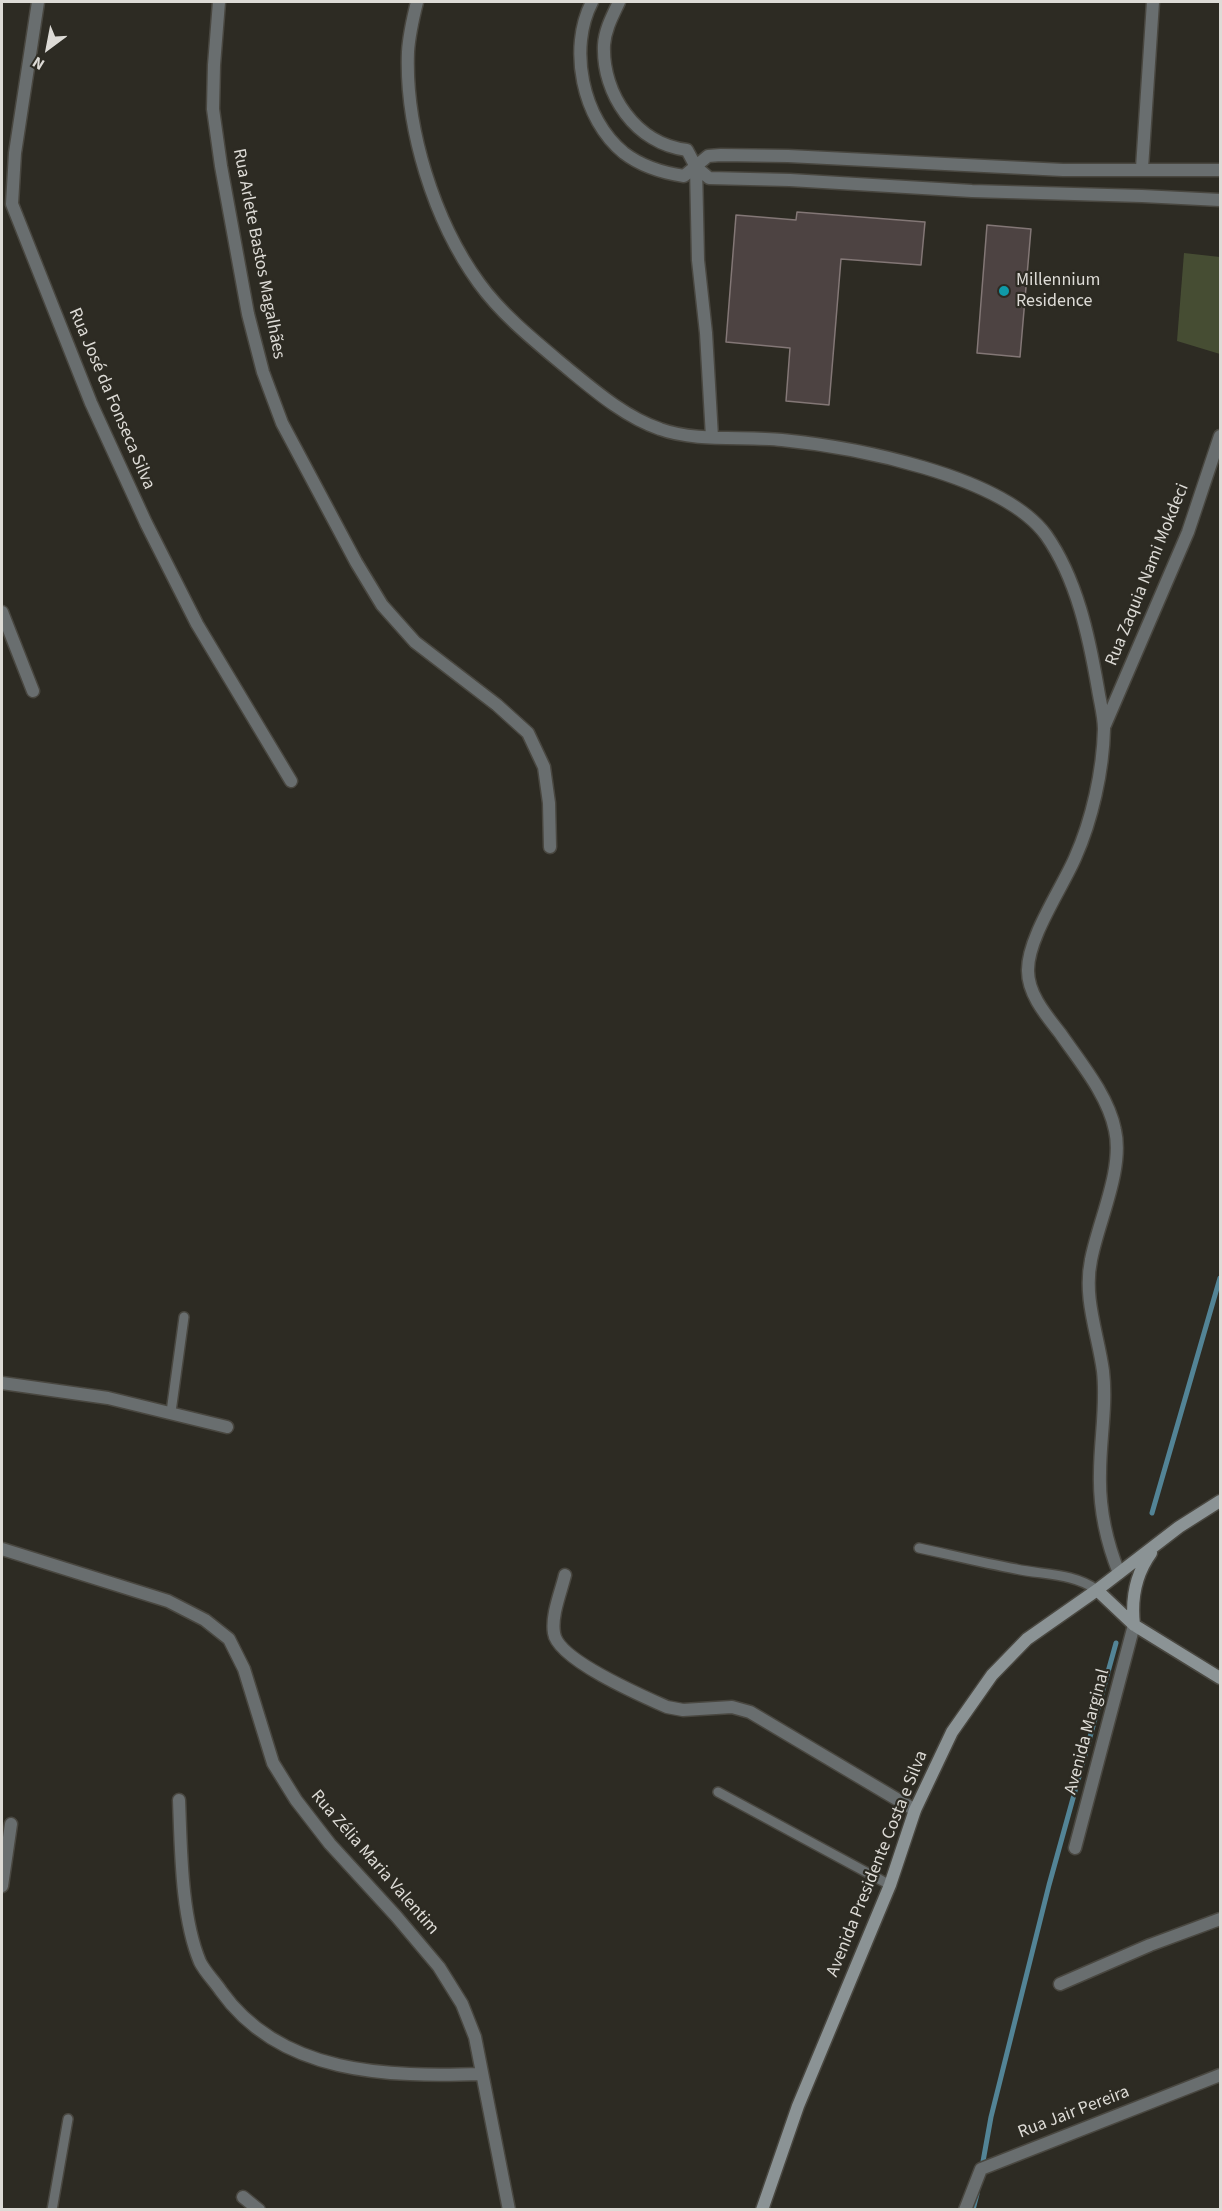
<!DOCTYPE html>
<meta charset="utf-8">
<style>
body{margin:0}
#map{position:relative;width:1222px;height:2211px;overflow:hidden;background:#2d2b23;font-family:"Source Sans 3",sans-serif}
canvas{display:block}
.frame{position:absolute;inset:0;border:3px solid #dddbd6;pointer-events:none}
.north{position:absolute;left:18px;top:18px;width:60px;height:60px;-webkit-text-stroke:4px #2d2b23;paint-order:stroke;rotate:212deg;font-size:16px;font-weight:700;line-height:24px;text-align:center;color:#dddbd6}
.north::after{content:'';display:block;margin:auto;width:21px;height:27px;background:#dddbd6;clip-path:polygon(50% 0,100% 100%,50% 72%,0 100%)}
</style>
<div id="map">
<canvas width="1222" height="2211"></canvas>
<div class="frame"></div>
<div class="north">N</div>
</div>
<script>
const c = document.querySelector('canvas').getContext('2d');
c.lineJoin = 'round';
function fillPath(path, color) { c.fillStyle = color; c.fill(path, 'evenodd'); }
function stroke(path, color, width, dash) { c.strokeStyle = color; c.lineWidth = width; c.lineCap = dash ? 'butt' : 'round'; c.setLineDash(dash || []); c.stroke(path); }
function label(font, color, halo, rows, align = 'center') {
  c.font = font + ' "Source Sans 3",sans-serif'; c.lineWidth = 4.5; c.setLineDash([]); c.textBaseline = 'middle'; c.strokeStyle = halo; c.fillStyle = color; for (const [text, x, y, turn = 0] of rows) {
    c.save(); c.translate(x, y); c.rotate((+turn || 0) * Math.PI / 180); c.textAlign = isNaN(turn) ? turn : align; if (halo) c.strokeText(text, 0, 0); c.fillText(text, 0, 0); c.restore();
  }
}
const green = new Path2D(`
 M 1184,253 L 1220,257 L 1220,354 L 1177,341 Z`);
const stream = new Path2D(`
 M 1152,1513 L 1220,1278
 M 982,2167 L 991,2117 L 1049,1885 L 1116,1643
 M 973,2210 L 977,2194`);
const building = new Path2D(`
 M 797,212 L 925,222 L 921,265 L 841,259 L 829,405 L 786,401 L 790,348 L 726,342 L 736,215 L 796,220 Z
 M 987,225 L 1031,229 L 1020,357 L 977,353 Z`);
const lane = new Path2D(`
 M 171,1412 L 184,1317
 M 919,1548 C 951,1555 983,1563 1016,1569 C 1044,1575 1073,1573 1097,1590
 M 718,1792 L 890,1885
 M 52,2210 L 68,2119`);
const street = new Path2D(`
 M 38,2 L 15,153 L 12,204 L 91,403 L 146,523 L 197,624 L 291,781
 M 219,2 L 214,65 L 213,109 L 221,166 L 248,314 L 263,372 L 282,423 L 356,562 L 382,605 L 415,642 L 497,705 L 528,733 L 544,767 L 549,803 L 550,847
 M 417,2 C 413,18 409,35 408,52 C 405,128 434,221 479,283 C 502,315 536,342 567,368 C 595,391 625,417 660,429 C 695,442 745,436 782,440 C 853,447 1002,475 1046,535 C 1077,579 1089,637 1098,689 C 1100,702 1104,716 1104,729 C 1103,771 1092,820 1075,858 C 1062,888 1027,939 1028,971 C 1028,994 1046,1015 1060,1033 C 1080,1062 1108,1095 1115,1130 C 1124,1169 1098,1222 1091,1260 C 1083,1298 1098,1334 1103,1371 C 1107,1406 1100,1439 1100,1473 C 1099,1507 1106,1541 1119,1573
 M 592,2 C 568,48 582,119 624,153 C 641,166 664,173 684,176 L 708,156 L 721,155 L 788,156 L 1063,170 L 1220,170
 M 619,2 C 613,15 605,29 604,45 C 602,94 636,144 687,150 L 696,167 L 709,178 L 790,180 L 972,191 L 1142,196 L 1220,200
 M 696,167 L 698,260 L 706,333 L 712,437
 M 1142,168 L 1153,2
 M 2,612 L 33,691
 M 1105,725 L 1188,532 L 1220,436
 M 2,1383 L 108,1398 L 227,1427
 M 2,1549 L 168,1601 L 205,1620 L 229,1639 L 244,1669 L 273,1763 L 296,1800 L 330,1844 L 396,1916 L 439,1967 L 462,2004 L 475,2037 L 509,2210
 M 565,1575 C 561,1592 551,1615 554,1633 C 557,1659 642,1696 667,1707 L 683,1710 L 732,1707 L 750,1712 L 915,1810
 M 179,1800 C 181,1849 181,1917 200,1962 C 205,1972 215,1982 221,1991 C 281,2075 388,2077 482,2074
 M 1075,1848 L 1134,1625
 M 2,1886 L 11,1824
 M 1060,1984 L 1150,1945 L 1220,1919
 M 243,2197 L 259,2210
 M 965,2210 L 981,2169 L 1220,2075`);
const secondary = new Path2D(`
 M 1097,1590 L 1134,1625 L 1220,1678
 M 1134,1625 C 1131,1599 1135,1575 1151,1553
 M 762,2210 L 798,2106 L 890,1885 L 915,1810 L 952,1732 L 992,1675 L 1027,1639 L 1097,1590 L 1179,1527 L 1220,1501`);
const markers = [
 [1004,291,6,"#0f9aa8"]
];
const streetNames = [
 ["Rua Arlete Bastos Magalhães",258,254,79],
 ["Rua José da Fonseca Silva",111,399,67],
 ["Rua Zaquia Nami Mokdeci",1148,575,-68],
 ["Avenida Marginal",1088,1732,-75],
 ["Rua Zélia Maria Valentim",374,1863,49],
 ["Avenida Presidente Costa e Silva",878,1864,-68],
 ["Rua Jair Pereira",1074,2113,-21]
];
const poiNames = [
 ["Millennium",1016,281],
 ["Residence",1016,302]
];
fillPath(green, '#464d33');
stroke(stream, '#538496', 5);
fillPath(building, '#4d4342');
stroke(building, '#837776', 1.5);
stroke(lane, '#494740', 12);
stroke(street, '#494740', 15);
stroke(secondary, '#494740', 15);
stroke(lane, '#696e6f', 9);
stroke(street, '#696e6f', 12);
stroke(secondary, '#8b9395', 12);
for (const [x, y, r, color] of markers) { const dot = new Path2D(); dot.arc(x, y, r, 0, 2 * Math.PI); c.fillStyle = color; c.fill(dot); stroke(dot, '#2d2b23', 2); }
label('18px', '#dddbd6', '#2d2b23', streetNames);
label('18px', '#dddbd6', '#2d2b23', poiNames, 'left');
</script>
